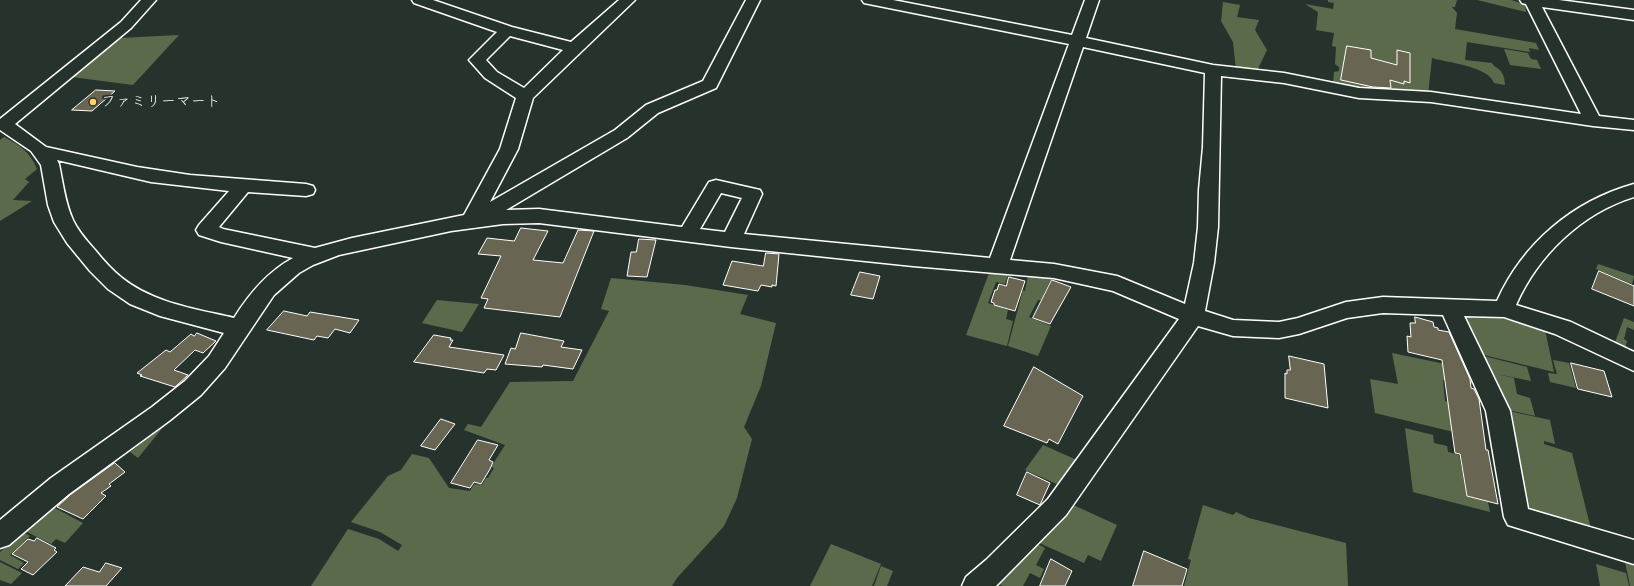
<!DOCTYPE html>
<meta charset="utf-8">
<style>
body{margin:0}
canvas{display:block;background:#26332d}
</style>
<canvas width="1634" height="586"></canvas>
<script>
const c = document.querySelector('canvas').getContext('2d');
c.lineJoin = 'round';
function fillPath(path, color) { c.fillStyle = color; c.fill(path, 'evenodd'); }
function stroke(path, color, width, dash) { c.strokeStyle = color; c.lineWidth = width; c.lineCap = dash ? 'butt' : 'round'; c.setLineDash(dash || []); c.stroke(path); }
function label(font, color, halo, rows, align = 'center') {
  c.font = font + ' "Shantell Sans","Klee One",sans-serif'; c.lineWidth = 3.5; c.setLineDash([]); c.textBaseline = 'middle'; c.strokeStyle = halo; c.fillStyle = color; for (const [text, x, y, turn = 0] of rows) {
    c.save(); c.translate(x, y); c.rotate((+turn || 0) * Math.PI / 180); c.textAlign = isNaN(turn) ? turn : align; if (halo) c.strokeText(text, 0, 0); c.fillText(text, 0, 0); c.restore();
  }
}
const green = new Path2D(`
 M 1328,0 L 1457,0 L 1455,7 L 1452,7 L 1457,13 L 1455,29 L 1536,43 L 1539,50 L 1529,48 L 1530,52 L 1467,42 L 1465,60 L 1492,63 L 1494,66 C 1503,71 1504,75 1505,85 L 1494,83 C 1488,66 1449,63 1432,58 L 1428,95 L 1358,90 L 1333,84 L 1334,72 L 1339,71 L 1339,67 L 1335,64 L 1336,47 L 1332,46 L 1334,33 L 1316,30 L 1318,12 L 1305,4 L 1333,9 L 1334,3 L 1328,2 Z
 M 1477,0 L 1511,0 L 1531,6 L 1525,5 L 1526,12 Z
 M 1223,2 L 1240,5 L 1237,17 L 1259,20 L 1255,30 L 1267,50 L 1257,71 L 1236,70 L 1233,42 L 1221,21 Z
 M 179,35 L 133,85 L 72,77 L 120,38 Z
 M 1504,49 L 1528,53 L 1531,59 L 1537,60 L 1541,69 L 1510,65 Z
 M 4,137 C 20,145 30,152 37,169 L 25,179 L 29,182 L 13,200 L 32,201 L 0,221 L 0,140 Z
 M 1598,264 L 1634,276 L 1632,284 L 1596,269 Z
 M 989,273 L 1008,275 L 1005,284 L 996,282 L 988,303 L 1008,310 L 1006,319 L 1013,321 L 1007,346 L 966,335 Z
 M 1028,276 L 1051,279 L 1041,300 L 1038,300 L 1029,317 L 1051,326 L 1038,356 L 1008,346 L 1023,290 L 1025,291 Z
 M 611,278 L 685,285 L 748,295 L 740,314 L 776,323 L 761,386 L 744,427 L 752,439 L 737,498 L 724,526 L 677,578 L 672,586 L 311,586 L 348,529 L 379,539 L 398,551 L 402,545 L 380,532 L 351,522 L 388,476 L 401,470 L 412,454 L 429,458 L 449,488 L 470,491 L 474,484 L 482,485 L 486,478 L 488,478 L 494,468 L 491,467 L 505,445 L 464,430 L 468,424 L 481,427 L 510,382 L 573,381 L 609,311 L 601,309 Z
 M 437,300 L 479,304 L 462,332 L 422,323 Z
 M 1467,317 L 1501,318 L 1545,330 L 1554,372 L 1480,354 L 1464,320 Z
 M 1624,318 L 1634,322 L 1634,330 L 1627,327 L 1624,339 L 1627,341 L 1625,349 L 1614,345 Z
 M 1392,353 L 1469,369 L 1477,385 L 1447,378 L 1447,380 L 1443,380 L 1445,401 L 1448,402 L 1450,418 L 1464,421 L 1466,435 L 1375,413 L 1370,379 L 1398,384 Z
 M 1480,355 L 1527,367 L 1531,381 L 1492,373 L 1514,378 L 1517,394 L 1530,398 L 1535,416 L 1504,409 Z
 M 1553,360 L 1569,363 L 1576,388 L 1550,382 L 1548,373 L 1557,374 Z
 M 1504,410 L 1550,420 L 1555,444 L 1544,441 L 1544,444 L 1572,453 L 1592,533 L 1527,509 Z
 M 164,426 L 138,458 L 130,452 Z
 M 1405,428 L 1433,435 L 1434,443 L 1447,446 L 1448,452 L 1459,455 L 1467,496 L 1488,502 L 1490,512 L 1413,492 Z
 M 1043,445 L 1077,460 L 1059,485 L 1025,470 Z
 M 1069,503 L 1117,525 L 1101,561 L 1088,555 L 1084,563 L 1037,542 Z
 M 1203,505 L 1233,515 L 1236,512 L 1249,518 L 1346,543 L 1348,586 L 1184,586 L 1191,560 L 1188,559 Z
 M 53,507 L 83,523 L 65,543 L 56,539 L 51,544 L 25,531 Z
 M 23,532 L 30,536 L 10,555 L 24,563 L 18,569 L 0,560 L 0,552 Z
 M 1034,542 L 1045,548 L 1036,565 L 1044,569 L 1040,578 L 1030,573 L 1023,586 L 1003,586 L 993,581 Z
 M 831,544 L 881,564 L 872,586 L 810,586 Z
 M 1624,557 L 1634,560 L 1634,586 L 1630,586 Z
 M 0,562 L 22,573 L 11,584 L 0,580 Z
 M 1596,564 L 1626,573 L 1629,586 L 1600,586 Z
 M 881,566 L 893,571 L 887,586 L 874,586 Z`);
const building = new Path2D(`
 M 1347,46 L 1371,50 L 1371,58 L 1397,65 L 1397,50 L 1410,53 L 1410,83 L 1404,81 L 1404,84 L 1390,80 L 1391,88 L 1373,87 L 1341,80 Z
 M 96,90 L 115,91 L 92,111 L 72,110 Z
 M 521,228 L 548,231 L 533,260 L 563,263 L 578,230 L 594,231 L 560,317 L 484,308 L 488,299 L 481,298 L 501,256 L 478,254 L 487,238 L 514,241 Z
 M 639,239 L 656,240 L 647,277 L 627,276 L 631,252 L 636,252 Z
 M 766,253 L 779,254 L 776,286 L 772,285 L 772,287 L 761,285 L 758,291 L 723,285 L 732,261 L 763,266 Z
 M 1599,271 L 1634,286 L 1634,306 L 1592,289 Z
 M 860,272 L 880,276 L 873,299 L 851,295 Z
 M 1009,277 L 1025,281 L 1015,311 L 994,305 L 994,303 L 991,302 L 995,290 L 997,290 L 999,284 L 1006,286 Z
 M 1052,280 L 1071,287 L 1050,324 L 1033,318 Z
 M 284,311 L 307,316 L 310,312 L 359,320 L 350,333 L 335,329 L 328,338 L 317,336 L 314,340 L 267,330 Z
 M 1415,317 L 1433,322 L 1434,327 L 1438,328 L 1438,330 L 1449,332 L 1470,379 L 1471,388 L 1474,389 L 1479,399 L 1486,450 L 1488,450 L 1498,504 L 1467,496 L 1460,454 L 1455,453 L 1442,360 L 1408,352 L 1407,336 L 1411,337 L 1410,323 L 1415,323 Z
 M 197,333 L 216,341 L 203,353 L 195,350 L 174,370 L 188,375 L 175,387 L 140,376 L 142,375 L 137,373 L 166,350 L 170,352 L 191,334 L 194,336 Z
 M 521,333 L 564,341 L 561,347 L 582,350 L 573,369 L 543,365 L 542,367 L 505,364 L 511,348 L 515,349 Z
 M 434,335 L 451,338 L 450,340 L 453,340 L 449,347 L 504,355 L 496,370 L 487,369 L 484,373 L 414,362 Z
 M 1289,356 L 1324,364 L 1328,408 L 1285,398 L 1285,373 L 1287,374 L 1287,370 L 1290,370 Z
 M 1571,363 L 1604,371 L 1612,397 L 1578,389 Z
 M 1034,367 L 1083,396 L 1058,444 L 1049,439 L 1047,443 L 1004,426 Z
 M 441,419 L 455,424 L 435,450 L 421,446 Z
 M 478,440 L 498,445 L 489,460 L 493,462 L 490,469 L 481,484 L 474,482 L 470,488 L 451,483 Z
 M 115,463 L 125,472 L 109,484 L 111,486 L 101,493 L 106,496 L 83,519 L 57,507 L 70,495 Z
 M 1027,472 L 1050,483 L 1040,505 L 1017,495 Z
 M 37,538 L 56,548 L 54,550 L 57,552 L 33,575 L 21,569 L 28,562 L 12,554 L 28,539 L 34,541 Z
 M 1144,551 L 1187,569 L 1182,586 L 1133,586 Z
 M 1051,559 L 1072,571 L 1065,586 L 1040,586 Z
 M 106,563 L 122,568 L 106,586 L 65,586 L 83,567 L 99,572 Z`);
const minor = new Path2D(`
 M 141,0 L 156,0 L 131,28 L 15,124 L 46,147 L 137,167 L 190,175 L 306,184 L 313,186 L 315,190 L 313,194 L 306,196 L 248,192 L 219,227 L 223,229 L 315,248 L 352,238 L 464,215 L 500,149 L 516,98 L 485,78 L 469,60 L 497,32 L 414,3 L 412,0 L 433,0 L 512,27 L 571,42 L 619,0 L 635,0 L 533,98 L 518,149 L 490,202 L 615,130 L 646,105 L 703,81 L 746,0 L 760,0 L 716,88 L 658,113 L 627,138 L 506,210 L 539,209 L 682,227 L 709,182 L 716,180 L 760,190 L 762,194 L 744,234 L 990,258 L 1069,44 L 864,3 L 862,0 L 893,0 L 1072,35 L 1085,0 L 1099,0 L 1086,38 L 1213,65 L 1284,73 L 1359,88 L 1431,92 L 1581,114 L 1526,4 L 1522,3 L 1520,0 L 1559,0 L 1634,10 L 1634,20 L 1542,7 L 1599,116 L 1634,120 L 1634,130 L 1593,126 L 1431,102 L 1359,98 L 1284,83 L 1221,76 L 1218,227 L 1214,263 L 1205,311 L 1233,320 L 1279,322 L 1298,318 L 1346,302 L 1383,297 L 1497,301 C 1523,243 1573,201 1634,184 L 1634,197 C 1582,213 1538,255 1516,305 L 1571,322 L 1634,352 L 1634,371 L 1555,334 L 1504,317 L 1464,316 L 1510,411 L 1528,509 L 1634,540 L 1634,564 L 1508,525 L 1504,517 L 1486,411 L 1443,315 L 1383,313 L 1347,318 L 1299,334 L 1279,338 L 1233,336 L 1198,326 L 1066,515 L 996,586 L 962,586 L 966,577 L 986,560 L 1048,499 L 1179,319 L 1113,291 L 1054,278 L 913,266 L 731,247 L 539,223 L 503,224 L 451,231 L 339,255 L 313,265 L 299,273 L 274,295 L 225,368 L 201,395 L 169,421 L 69,494 L 9,545 L 0,548 L 0,520 L 51,478 L 152,407 L 185,381 L 209,356 L 224,333 L 160,316 L 130,304 L 108,289 L 90,271 L 67,243 L 54,222 L 48,205 L 41,165 L 31,151 L 0,130 L 0,119 L 121,22 ZM 510,36 L 563,50 L 524,88 L 497,72 L 486,60 ZM 1083,47 L 1205,73 L 1203,147 L 1199,190 L 1198,227 L 1194,263 L 1185,304 L 1117,276 L 1054,264 L 1010,260 ZM 57,160 L 151,182 L 229,191 L 199,225 L 196,230 L 199,235 L 221,242 L 293,258 C 267,272 249,294 234,318 C 196,309 153,303 122,278 C 112,270 103,260 95,250 C 87,241 78,231 73,220 C 65,203 63,183 59,164 ZM 721,193 L 742,198 L 725,232 L 700,229 Z`);
const markers = [
 [93,102,4,"#ffd166"]
];
const poiNames = [
 ["ファミリーマート",101,102]
];
fillPath(green, '#5c6a4c');
fillPath(building, '#686552');
stroke(building, '#fff', 1);
stroke(minor, '#fff', 3);
fillPath(minor, '#26332d');
for (const [x, y, r, color] of markers) { const dot = new Path2D(); dot.arc(x, y, r, 0, 2 * Math.PI); c.fillStyle = color; c.fill(dot); stroke(dot, '#26332d', 1.5); }
label('15px', '#fff', '#26332d', poiNames, 'left');
</script>
